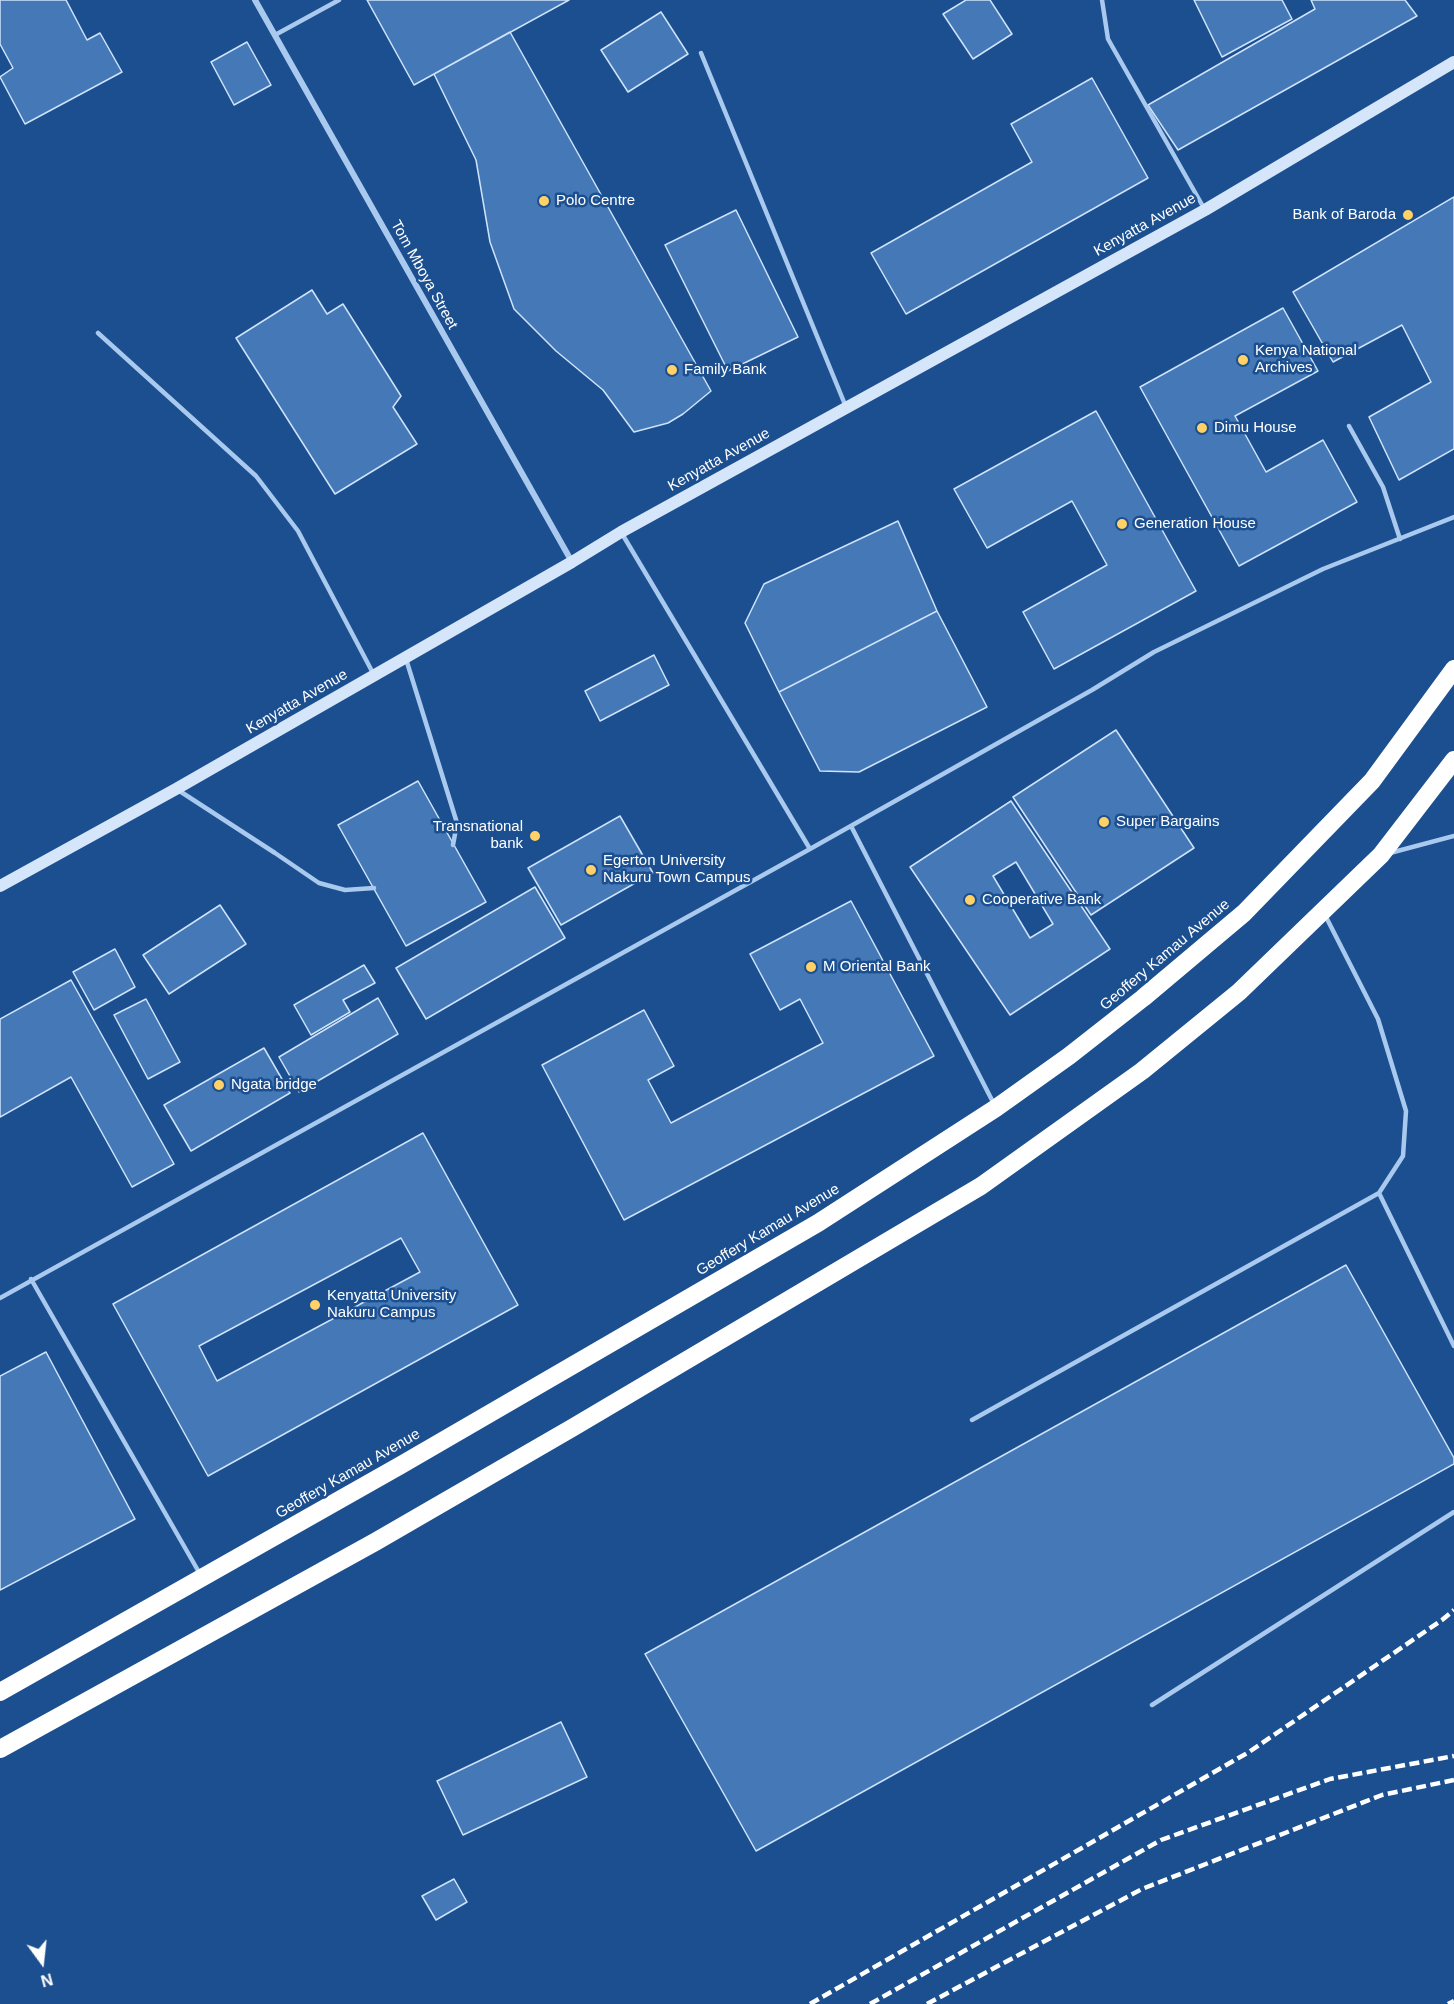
<!DOCTYPE html>
<style>
body{margin:0}
#map{position:relative;width:1454px;height:2004px;overflow:hidden;background:#1b4f8f;font-family:Arial,sans-serif}
canvas{display:block}
.north{position:absolute;left:12px;top:1932px;width:60px;height:60px;-webkit-text-stroke:4px #1b4f8f;paint-order:stroke;rotate:165deg;font-size:16px;font-weight:700;line-height:24px;text-align:center;color:#fff}
.north::after{content:'';display:block;margin:auto;width:21px;height:27px;background:#fff;clip-path:polygon(50% 0,100% 100%,50% 72%,0 100%)}
</style>
<div id="map">
<canvas width="1454" height="2004"></canvas>
<div class="north">N</div>
</div>
<script>
const c = document.querySelector('canvas').getContext('2d');
c.lineJoin = 'round';
function fillPath(path, color) { c.fillStyle = color; c.fill(path, 'evenodd'); }
function stroke(path, color, width, dash) { c.strokeStyle = color; c.lineWidth = width; c.lineCap = dash ? 'butt' : 'round'; c.setLineDash(dash || []); c.stroke(path); }
function label(font, color, halo, rows, align = 'center') {
  c.font = font + ' Arial,sans-serif'; c.lineWidth = 5; c.setLineDash([]); c.textBaseline = 'middle'; c.strokeStyle = halo; c.fillStyle = color; for (const [text, x, y, turn = 0] of rows) {
    c.save(); c.translate(x, y); c.rotate((+turn || 0) * Math.PI / 180); c.textAlign = isNaN(turn) ? turn : align; if (halo) c.strokeText(text, 0, 0); c.fillText(text, 0, 0); c.restore();
  }
}
const building = new Path2D(`
 M 0,0 L 66,0 L 87,40 L 100,33 L 122,72 L 25,124 L 0,77 L 13,68 L 0,44 Z
 M 367,0 L 569,0 L 414,85 Z
 M 966,0 L 990,0 L 1012,34 L 973,59 L 943,14 Z
 M 1194,0 L 1282,0 L 1292,19 L 1222,57 Z
 M 1311,0 L 1405,0 L 1417,16 L 1178,150 L 1148,105 L 1315,9 Z
 M 661,12 L 688,54 L 628,92 L 601,50 Z
 M 510,32 L 711,391 L 683,414 L 668,423 L 634,432 L 603,390 L 556,351 L 514,309 L 490,242 L 476,160 L 434,74 Z
 M 247,42 L 271,85 L 234,105 L 211,62 Z
 M 1092,78 L 1148,178 L 906,314 L 871,253 L 1032,162 L 1011,124 Z
 M 1454,197 L 1454,449 L 1399,480 L 1369,417 L 1431,382 L 1402,325 L 1333,362 L 1293,292 Z
 M 736,210 L 798,337 L 728,371 L 665,245 Z
 M 312,290 L 327,314 L 343,304 L 401,396 L 393,407 L 417,444 L 335,494 L 236,338 Z
 M 1283,308 L 1318,371 L 1235,416 L 1266,472 L 1323,440 L 1357,502 L 1239,566 L 1140,387 Z
 M 1096,411 L 1196,591 L 1054,669 L 1023,612 L 1107,565 L 1072,501 L 987,548 L 954,489 Z
 M 898,521 L 937,611 L 779,692 L 745,623 L 764,584 Z
 M 937,611 L 987,707 L 859,772 L 820,771 L 779,692 Z
 M 654,655 L 669,685 L 600,721 L 585,691 Z
 M 1116,730 L 1194,848 L 1091,915 L 1013,797 Z
 M 418,781 L 486,902 L 406,946 L 338,825 Z
 M 1011,801 L 1110,949 L 1010,1015 L 910,867 ZM 1016,862 L 1053,924 L 1030,938 L 993,876 Z
 M 620,816 L 653,873 L 561,925 L 528,868 Z
 M 535,887 L 565,938 L 426,1019 L 396,968 Z
 M 851,901 L 934,1056 L 624,1220 L 542,1065 L 644,1010 L 674,1066 L 648,1080 L 671,1123 L 823,1043 L 800,999 L 780,1010 L 750,954 Z
 M 220,905 L 246,944 L 169,994 L 143,955 Z
 M 115,949 L 135,987 L 94,1010 L 73,972 Z
 M 364,965 L 375,983 L 343,1000 L 350,1012 L 311,1035 L 294,1005 Z
 M 71,980 L 174,1164 L 132,1187 L 71,1077 L 0,1117 L 0,1019 Z
 M 378,998 L 398,1034 L 299,1092 L 279,1057 Z
 M 146,999 L 180,1062 L 148,1079 L 114,1015 Z
 M 264,1048 L 290,1093 L 191,1151 L 164,1105 Z
 M 423,1133 L 518,1305 L 208,1476 L 113,1304 ZM 401,1238 L 420,1272 L 217,1381 L 199,1346 Z
 M 1346,1265 L 1454,1458 L 1454,1464 L 756,1851 L 645,1654 Z
 M 46,1352 L 135,1519 L 0,1590 L 0,1376 Z
 M 561,1722 L 587,1777 L 463,1835 L 437,1781 Z
 M 454,1879 L 467,1902 L 436,1920 L 422,1896 Z`);
const lane = new Path2D(`
 M 1102,0 L 1108,39 L 1205,210
 M 275,35 L 339,0
 M 701,53 L 846,407
 M 98,333 L 256,476 L 298,531 L 374,675
 M 1349,426 L 1383,487 L 1400,539
 M 621,532 L 810,849
 M 406,659 L 457,823 L 453,845
 M 178,790 L 275,853 L 319,883 L 345,890 L 374,888
 M 851,826 L 994,1104
 M 1390,853 L 1454,836
 M 1379,1193 L 1454,1346
 M 31,1279 L 200,1574
 M 0,1298 L 810,849 L 1092,690 L 1154,652 L 1323,569 L 1454,517
 M 972,1420 L 1379,1193 L 1403,1156 L 1406,1111 L 1378,1019 L 1325,915
 M 1152,1705 L 1454,1512`);
const street = new Path2D(`
 M 255,0 L 572,562`);
const secondary = new Path2D(`
 M 0,886 L 176,789 L 572,562 L 621,532 L 1205,210 L 1454,62`);
const highway = new Path2D(`
 M 0,1692 L 401,1465 L 818,1223 L 996,1108 L 1069,1056 L 1143,998 L 1244,913 L 1372,781 L 1454,669
 M 0,1749 L 375,1542 L 572,1428 L 981,1186 L 1142,1071 L 1239,992 L 1381,855 L 1454,760`);
const rail = new Path2D(`
 M 810,2004 L 1249,1752 L 1442,1620 L 1454,1610
 M 870,2004 L 1161,1840 L 1330,1779 L 1454,1756
 M 927,2004 L 1142,1889 L 1382,1795 L 1454,1780
 M 1448,2004 L 1454,2001`);
const markers = [
 [544,201,6,"#ffd166"],
 [1408,215,6,"#ffd166"],
 [1243,360,6,"#ffd166"],
 [672,370,6,"#ffd166"],
 [1202,428,6,"#ffd166"],
 [1122,524,6,"#ffd166"],
 [1104,822,6,"#ffd166"],
 [535,836,6,"#ffd166"],
 [591,870,6,"#ffd166"],
 [970,900,6,"#ffd166"],
 [811,967,6,"#ffd166"],
 [219,1085,6,"#ffd166"],
 [315,1305,6,"#ffd166"]
];
const poiNames = [
 ["Polo Centre",556,201],
 ["Bank of Baroda",1396,215,"right"],
 ["Kenya National",1255,351],
 ["Archives",1255,368],
 ["Family Bank",684,370],
 ["Dimu House",1214,428],
 ["Generation House",1134,524],
 ["Super Bargains",1116,822],
 ["Transnational",523,827,"right"],
 ["bank",523,844,"right"],
 ["Egerton University",603,861],
 ["Nakuru Town Campus",603,878],
 ["Cooperative Bank",982,900],
 ["M Oriental Bank",823,967],
 ["Ngata bridge",231,1085],
 ["Kenyatta University",327,1296],
 ["Nakuru Campus",327,1313]
];
const streetNames = [
 ["Kenyatta Avenue",1145,225,-29],
 ["Tom Mboya Street",424,275,61],
 ["Kenyatta Avenue",719,460,-29],
 ["Kenyatta Avenue",297,702,-30],
 ["Geoffery Kamau Avenue",1165,955,-40],
 ["Geoffery Kamau Avenue",768,1230,-31],
 ["Geoffery Kamau Avenue",348,1474,-30]
];
fillPath(building, '#4478b7');
stroke(building, '#cfe3fa', 1.5);
stroke(lane, '#a9c9ee', 4.5);
stroke(street, '#a9c9ee', 6);
stroke(secondary, '#d6e6fa', 12);
stroke(highway, '#fff', 18);
stroke(rail, '#fff', 4.5, [10, 4.5]);
for (const [x, y, r, color] of markers) { const dot = new Path2D(); dot.arc(x, y, r, 0, 2 * Math.PI); c.fillStyle = color; c.fill(dot); stroke(dot, '#1b4f8f', 2); }
label('15px', '#fff', '#1b4f8f', poiNames, 'left');
label('15px', '#fff', '#1b4f8f', streetNames);
</script>
